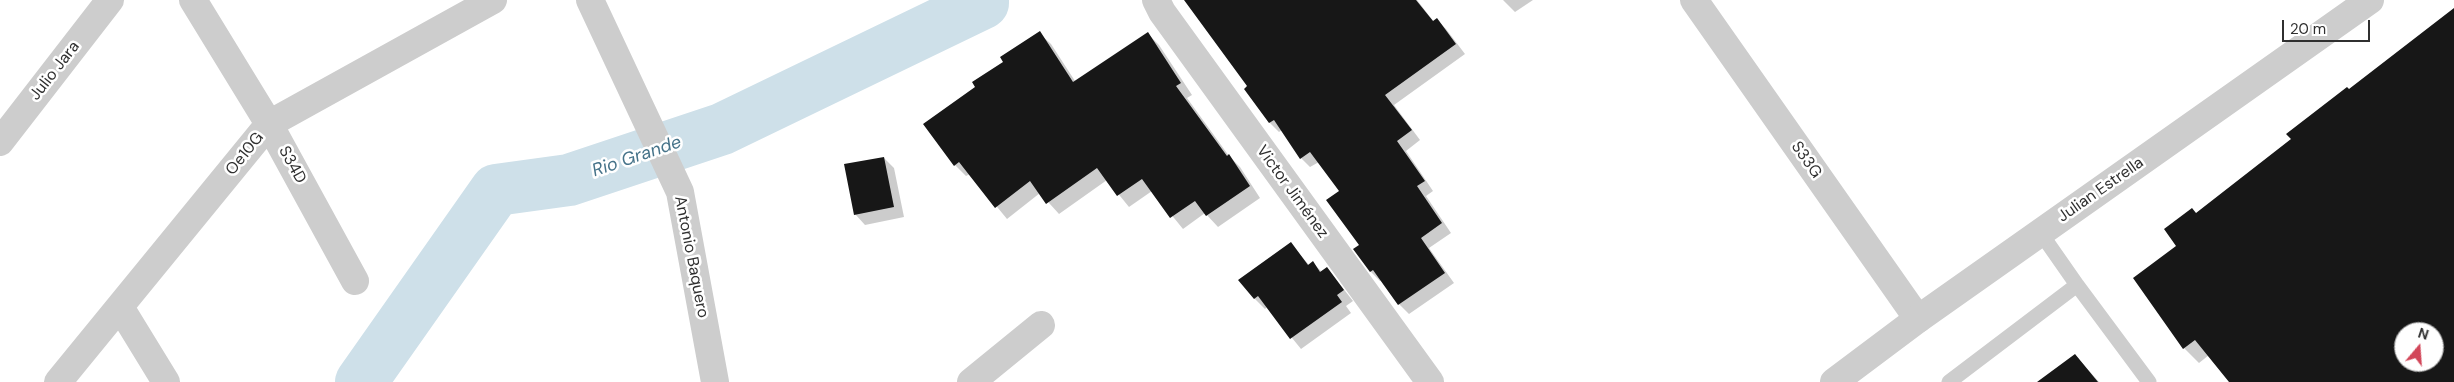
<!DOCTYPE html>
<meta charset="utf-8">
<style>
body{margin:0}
#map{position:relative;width:2454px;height:382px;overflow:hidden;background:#fff;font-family:"DM Sans",sans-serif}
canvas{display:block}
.north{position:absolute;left:2394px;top:322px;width:50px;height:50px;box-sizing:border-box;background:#fff;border:1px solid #acacac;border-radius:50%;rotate:18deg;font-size:14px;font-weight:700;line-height:20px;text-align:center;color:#303030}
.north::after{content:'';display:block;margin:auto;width:18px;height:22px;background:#d24659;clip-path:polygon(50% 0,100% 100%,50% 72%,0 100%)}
.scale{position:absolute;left:2282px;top:20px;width:88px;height:22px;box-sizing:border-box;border:2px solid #303030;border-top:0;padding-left:6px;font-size:15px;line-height:18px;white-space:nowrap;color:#303030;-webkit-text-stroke:4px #fff;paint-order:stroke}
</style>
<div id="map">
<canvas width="2454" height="382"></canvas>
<div class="north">N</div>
<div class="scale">20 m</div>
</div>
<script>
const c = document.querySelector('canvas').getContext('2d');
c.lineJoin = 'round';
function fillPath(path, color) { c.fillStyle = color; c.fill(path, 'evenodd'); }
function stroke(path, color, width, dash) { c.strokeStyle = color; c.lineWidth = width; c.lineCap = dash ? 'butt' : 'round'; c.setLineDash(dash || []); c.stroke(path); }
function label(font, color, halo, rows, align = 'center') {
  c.font = font + ' "DM Sans",sans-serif'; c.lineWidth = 5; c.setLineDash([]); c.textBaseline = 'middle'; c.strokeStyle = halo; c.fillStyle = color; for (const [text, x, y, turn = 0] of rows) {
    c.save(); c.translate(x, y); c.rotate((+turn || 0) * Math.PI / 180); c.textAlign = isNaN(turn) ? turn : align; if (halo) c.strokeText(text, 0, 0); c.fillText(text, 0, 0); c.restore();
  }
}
const shadow = new Path2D(`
 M 1189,0 L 1417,0 L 1434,22 L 1437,20 L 1446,29 L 1465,54 L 1394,105 L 1420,140 L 1406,151 L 1433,191 L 1426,196 L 1451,233 L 1429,248 L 1454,283 L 1409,314 L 1399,304 L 1382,280 L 1380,281 L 1371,272 L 1355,250 L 1361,246 L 1341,191 L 1319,162 L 1310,167 L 1301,158 L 1282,130 L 1279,132 L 1270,123 L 1245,89 L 1249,86 Z
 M 1503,0 L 1533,0 L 1515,12 Z
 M 2454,9 L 2454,382 L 2230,382 L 2209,355 L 2199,363 L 2184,348 L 2135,278 L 2178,246 L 2197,214 L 2292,139 L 2349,90 ZM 2404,332 L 2434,332 L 2434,362 L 2404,362 Z
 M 1039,33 L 1051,44 L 1075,81 L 1148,34 L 1159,45 L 1192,95 L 1187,98 L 1229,156 L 1240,167 L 1260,198 L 1218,227 L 1205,213 L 1183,229 L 1152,191 L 1129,207 L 1107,180 L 1059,214 L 1040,193 L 1007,219 L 970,174 L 966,176 L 955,165 L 977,87 Z
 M 884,158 L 894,168 L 904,217 L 865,225 L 855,214 Z
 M 1290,243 L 1309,265 L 1313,263 L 1322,272 L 1327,268 L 1353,301 L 1346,306 L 1351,313 L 1301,349 L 1267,307 L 1265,309 L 1254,298 Z
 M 2075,355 L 2099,382 L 2039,382 Z`);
const river = new Path2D(`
 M 361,382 L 496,190 L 569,180 L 722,129 L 983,3 L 983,0`);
const building = new Path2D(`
 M 1184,0 L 1416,0 L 1433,21 L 1437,18 L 1456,44 L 1385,95 L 1412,130 L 1397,141 L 1425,181 L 1417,186 L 1442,223 L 1421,238 L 1445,273 L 1398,305 L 1373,270 L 1370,272 L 1353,249 L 1359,245 L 1326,200 L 1339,191 L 1310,152 L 1300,159 L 1274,120 L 1269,123 L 1244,89 L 1247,86 Z
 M 2454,8 L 2454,382 L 2229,382 L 2195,340 L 2183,349 L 2133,278 L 2176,246 L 2164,229 L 2192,208 L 2196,213 L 2291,139 L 2286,134 L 2347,87 L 2349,89 ZM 2404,332 L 2434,332 L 2434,362 L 2404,362 Z
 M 1040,31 L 1073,82 L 1148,32 L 1181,83 L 1176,86 L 1227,156 L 1229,154 L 1250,186 L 1206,216 L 1195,201 L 1170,218 L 1142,179 L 1117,196 L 1097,168 L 1046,204 L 1030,181 L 995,208 L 959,162 L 954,166 L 923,124 L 975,87 L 972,82 L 1003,62 L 1000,57 Z
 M 884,157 L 894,207 L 854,215 L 844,164 Z
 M 1291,242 L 1308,265 L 1313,261 L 1320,272 L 1327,267 L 1344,290 L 1337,295 L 1342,302 L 1290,339 L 1258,296 L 1254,299 L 1238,280 Z
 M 2075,354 L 2098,382 L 2037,382 Z`);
const service = new Path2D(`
 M 2040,232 L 2077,285
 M 1949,382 L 2077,285 L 2149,382`);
const minor = new Path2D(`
 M 193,0 L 269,124 L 355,281
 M 590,0 L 680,192 L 715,382
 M 1156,0 L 1162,12 L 1430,382
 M 1694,0 L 1918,319
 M 0,142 L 110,0
 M 120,307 L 166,382
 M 58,382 L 269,124 L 493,0
 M 971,382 L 1041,325`);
const tertiary = new Path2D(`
 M 1834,382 L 1918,319 L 2370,0`);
const streetNames = [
 ["Julio Jara",55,71,-52],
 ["Oe10G",245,154,-51],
 ["S33G",1806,160,55],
 ["S34D",292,165,61],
 ["Julian Estrella",2101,190,-35],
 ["Victor Jiménez",1292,192,54],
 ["Antonio Baquero",691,257,79]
];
const waterNames = [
 ["Rio Grande",637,157,-19]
];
fillPath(shadow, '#0003');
stroke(river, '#cee0e9', 52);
fillPath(building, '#171717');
stroke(service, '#cdcdcd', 15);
stroke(minor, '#cdcdcd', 28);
stroke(tertiary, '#cdcdcd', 28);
label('16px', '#303030', '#fff', streetNames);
label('italic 18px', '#467389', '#fff', waterNames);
</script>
